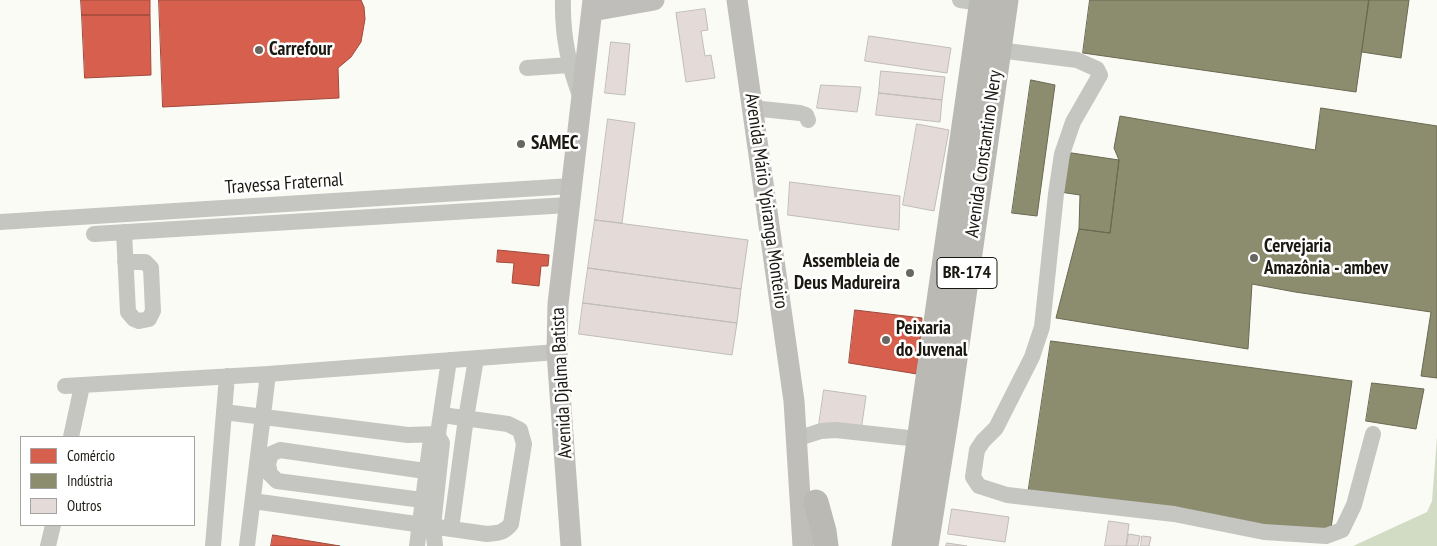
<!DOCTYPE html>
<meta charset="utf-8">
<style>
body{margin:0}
#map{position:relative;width:1437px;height:546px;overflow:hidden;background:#fbfbf6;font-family:"PT Sans Narrow",sans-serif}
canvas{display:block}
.legend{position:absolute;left:20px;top:436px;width:175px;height:90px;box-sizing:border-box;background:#fff;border:1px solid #a4a3a0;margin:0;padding:6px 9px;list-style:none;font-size:15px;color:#1b1811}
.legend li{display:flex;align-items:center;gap:10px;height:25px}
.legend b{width:25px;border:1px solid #a4a3a0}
</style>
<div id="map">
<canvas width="1437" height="546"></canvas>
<ul class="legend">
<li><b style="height:14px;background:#d6604d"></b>Comércio</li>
<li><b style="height:14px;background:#8c8c6e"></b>Indústria</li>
<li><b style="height:14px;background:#e4dbd8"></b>Outros</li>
</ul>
</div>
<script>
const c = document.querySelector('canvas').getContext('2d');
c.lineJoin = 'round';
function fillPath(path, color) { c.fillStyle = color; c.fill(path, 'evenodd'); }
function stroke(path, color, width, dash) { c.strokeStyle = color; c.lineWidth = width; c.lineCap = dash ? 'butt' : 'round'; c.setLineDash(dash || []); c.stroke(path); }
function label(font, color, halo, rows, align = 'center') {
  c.font = font + ' "PT Sans Narrow",sans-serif'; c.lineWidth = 5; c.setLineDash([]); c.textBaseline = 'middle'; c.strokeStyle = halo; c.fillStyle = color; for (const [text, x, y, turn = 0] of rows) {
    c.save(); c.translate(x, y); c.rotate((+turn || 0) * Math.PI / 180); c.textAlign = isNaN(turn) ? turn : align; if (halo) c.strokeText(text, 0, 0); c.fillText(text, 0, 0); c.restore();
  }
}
const forest = new Path2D(`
 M 1437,437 L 1437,546 L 1353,546 L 1427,512 L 1432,501 Z`);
const shops = new Path2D(`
 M 81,0 L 150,0 L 150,15 L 82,15 Z
 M 159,0 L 361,0 L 364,7 L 365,19 L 361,42 L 351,57 L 338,68 L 339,98 L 163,107 Z
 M 82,15 L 150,15 L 151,75 L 85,78 Z
 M 498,250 L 549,255 L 548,266 L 541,266 L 539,286 L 512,283 L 514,263 L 497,262 Z
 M 855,310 L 922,318 L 917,374 L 849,363 Z
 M 273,535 L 340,546 L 271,546 Z`);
const industry = new Path2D(`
 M 1090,0 L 1369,0 L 1356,92 L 1083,53 Z
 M 1369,0 L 1409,0 L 1401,58 L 1362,52 Z
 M 1031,80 L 1055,85 L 1037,216 L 1012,213 Z
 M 1321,108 L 1437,126 L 1437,378 L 1421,376 L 1431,312 L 1295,292 L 1252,284 L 1248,349 L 1056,318 L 1079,229 L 1110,233 L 1119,160 L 1114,148 L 1120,116 L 1315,150 Z
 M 1065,152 L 1119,160 L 1110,233 L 1079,229 L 1080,195 L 1060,192 Z
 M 1051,341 L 1352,381 L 1330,535 L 1028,494 Z
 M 1372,383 L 1424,389 L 1416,429 L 1366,421 Z`);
const building = new Path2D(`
 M 705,9 L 708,30 L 701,31 L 705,56 L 711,55 L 715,78 L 686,82 L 676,13 Z
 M 869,36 L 951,48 L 947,73 L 865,61 Z
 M 611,42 L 630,44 L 625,95 L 605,93 Z
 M 881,71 L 945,77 L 942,100 L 879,93 Z
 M 821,85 L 861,87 L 857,112 L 817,108 Z
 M 879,93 L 942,100 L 940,122 L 876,115 Z
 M 608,119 L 635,123 L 622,223 L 595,220 Z
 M 917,124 L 949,130 L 934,211 L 903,205 Z
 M 790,182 L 900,196 L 899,230 L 788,215 Z
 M 595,220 L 748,240 L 741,289 L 588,268 Z
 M 588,268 L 741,289 L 737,323 L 583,303 Z
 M 583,303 L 737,323 L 732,355 L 579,334 Z
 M 824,390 L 866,396 L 861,431 L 819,425 Z
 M 952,509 L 1009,517 L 1005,542 L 948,534 Z
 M 1109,521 L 1129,524 L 1126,546 L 1105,546 Z
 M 1129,534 L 1140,536 L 1138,546 L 1127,546 Z
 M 1142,536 L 1151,537 L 1149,546 L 1141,546 Z
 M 947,543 L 967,546 L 946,546 Z`);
const minor = new Path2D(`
 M 563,0 C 562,35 568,65 581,98
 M 960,0 L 981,3
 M 999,50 L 1077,60 L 1097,69 L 1100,75 L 1073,122 L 1062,154 L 1056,194 L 1042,327 L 1032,357 L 996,428 L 983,441 L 977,450 L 973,477 L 979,486 L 1007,495 L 1174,514 L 1264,532 L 1326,536 L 1342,530 L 1354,505 L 1373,434
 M 527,68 L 569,65
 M 752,108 L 800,113 L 806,115 L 808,120
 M 0,222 L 571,186
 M 124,232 L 128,312 L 134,319 L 139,321 L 149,319 L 153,311 L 151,268 L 145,262 L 125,262
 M 94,234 L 568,205
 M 65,386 L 268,374 L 557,352
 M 224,412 L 408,435 L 438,434
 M 71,437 L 82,386
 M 796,439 L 821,431 L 836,430 L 918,439
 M 422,500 L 277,481 L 270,474 L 268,464 L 271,454 L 280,450 L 425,471
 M 253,501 L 487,534 C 498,533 504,533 511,524 L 524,444 L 520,430 L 508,424 L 442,415
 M 451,529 L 466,418 L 476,359
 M 48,546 L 53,525
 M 213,546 L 227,376
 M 247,546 L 268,374
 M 417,546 L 430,446 L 438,434 L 449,360
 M 435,546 L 433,526 L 442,443 L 438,436`);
const major = new Path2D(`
 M 737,0 L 794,401 L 803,546
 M 592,11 L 654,0
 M 571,546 L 557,352 L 558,304 L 593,0`);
const highway = new Path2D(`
 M 816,502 L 824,531 L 826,546
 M 904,546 L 982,0
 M 926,546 L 948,408 L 1006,0`);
const markers = [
 [259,50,5,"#696761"],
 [521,144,5,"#696761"],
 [1254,258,5,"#696761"],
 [910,273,5,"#696761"],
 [886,340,5,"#696761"]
];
const shields = [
 [967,273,60]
];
const shieldNames = [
 ["BR-174",967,273]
];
const poiNames = [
 ["Carrefour",269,50],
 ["SAMEC",531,144],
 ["Cervejaria",1264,247],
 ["Amazônia - ambev",1264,269],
 ["Assembleia de",900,262,"right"],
 ["Deus Madureira",900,284,"right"],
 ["Peixaria",896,329],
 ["do Juvenal",896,351]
];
const streetNames = [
 ["Avenida Constantino Nery",984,154,-82],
 ["Travessa Fraternal",284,184,-4],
 ["Avenida Mário Ypiranga Monteiro",766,201,82],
 ["Avenida Djalma Batista",562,383,-93]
];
fillPath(forest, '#d2dcc5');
fillPath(shops, '#d6604d');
stroke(shops, '#9e4a3b', 1);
fillPath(industry, '#8c8c6e');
stroke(industry, '#6a6952', 1);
fillPath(building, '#e4dbd8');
stroke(building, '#c0bcb8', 1);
stroke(minor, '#c5c5c2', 16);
stroke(major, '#bfbeba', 21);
stroke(highway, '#bab9b4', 25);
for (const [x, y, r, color] of markers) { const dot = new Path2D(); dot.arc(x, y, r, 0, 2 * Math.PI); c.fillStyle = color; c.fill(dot); stroke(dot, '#fff', 2); }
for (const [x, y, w] of shields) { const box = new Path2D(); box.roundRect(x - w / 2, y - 15.5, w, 31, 4); c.fillStyle = '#fff'; c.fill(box); stroke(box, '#1b1811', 1); }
label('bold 18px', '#1b1811', null, shieldNames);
label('bold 19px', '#1b1811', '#fff', poiNames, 'left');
label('19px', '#1b1811', '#fff', streetNames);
</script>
